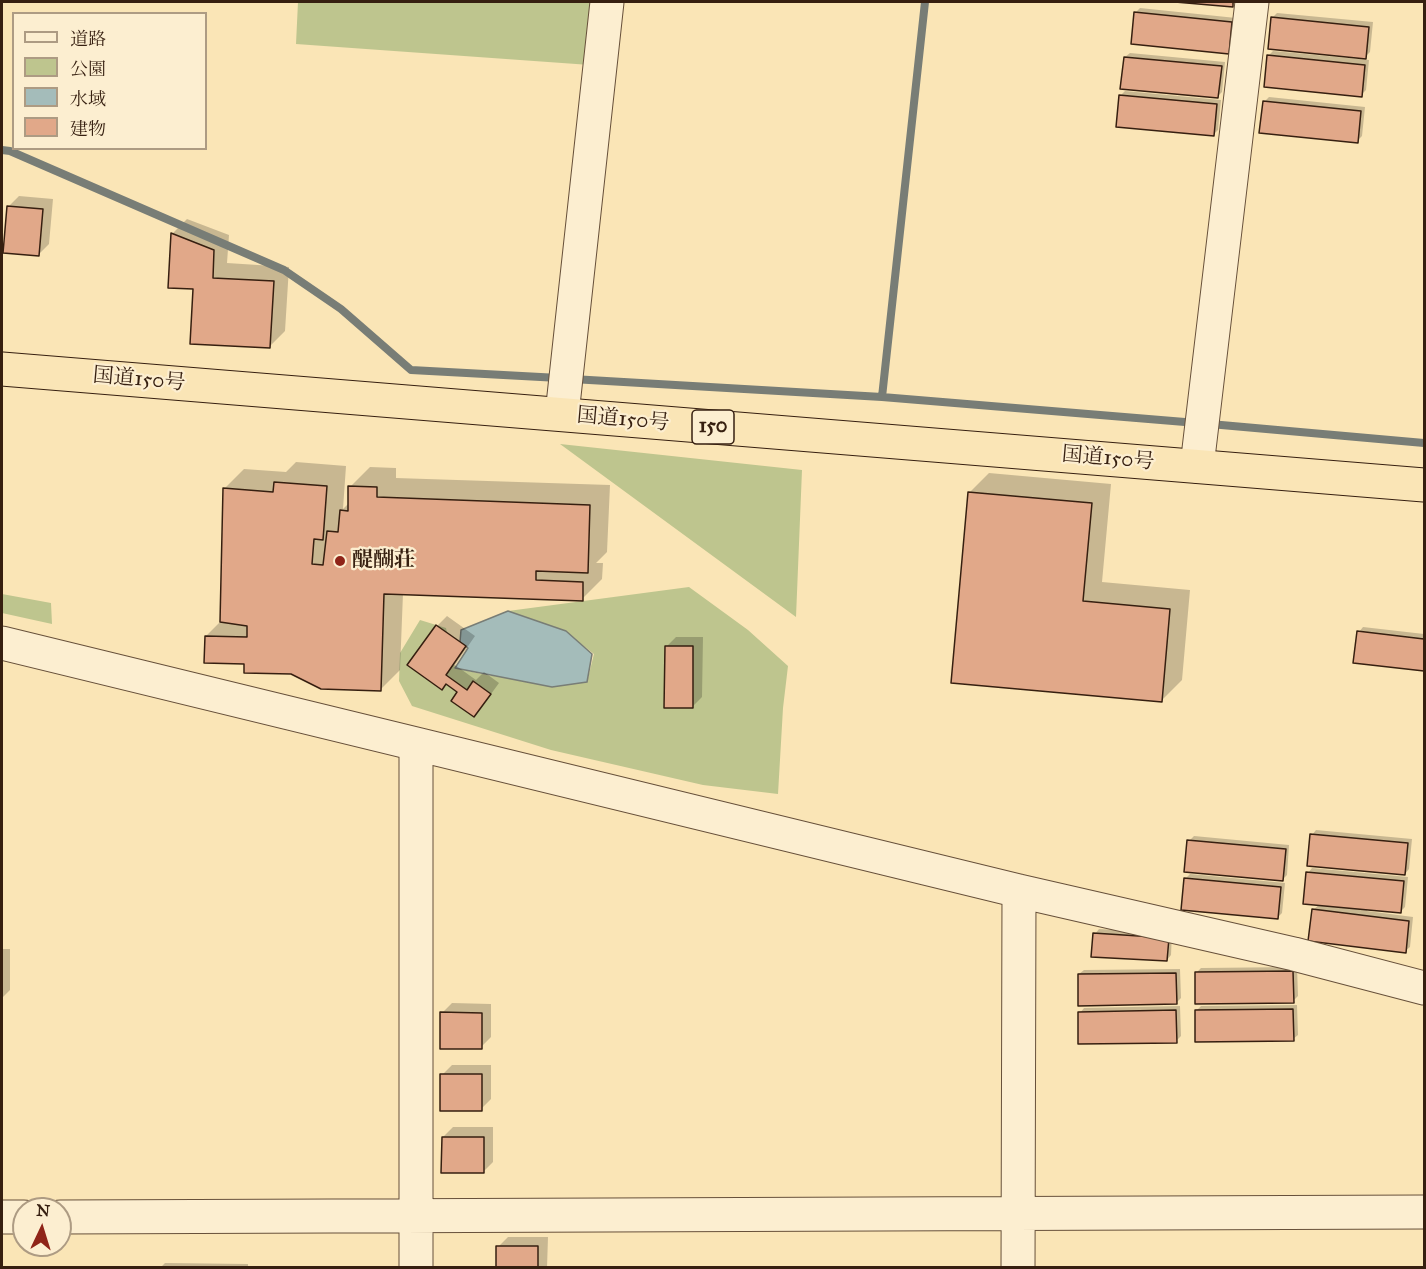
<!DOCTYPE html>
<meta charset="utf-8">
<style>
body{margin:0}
#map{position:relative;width:1426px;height:1269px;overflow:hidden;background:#fae5b6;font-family:"IM FELL Great Primer","Noto Serif JP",serif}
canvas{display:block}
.frame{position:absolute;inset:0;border:3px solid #361f10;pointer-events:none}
.legend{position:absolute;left:12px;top:12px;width:195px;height:138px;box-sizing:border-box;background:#fceed0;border:2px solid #ad9b83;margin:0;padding:8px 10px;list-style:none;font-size:18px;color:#361f10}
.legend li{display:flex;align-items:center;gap:12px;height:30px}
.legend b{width:30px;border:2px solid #ad9b83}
.north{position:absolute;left:12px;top:1197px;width:60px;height:60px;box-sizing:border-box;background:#fceed0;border:2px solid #ad9b83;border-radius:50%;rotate:4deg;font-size:16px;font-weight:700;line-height:24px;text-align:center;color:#361f10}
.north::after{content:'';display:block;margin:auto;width:21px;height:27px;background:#8f2418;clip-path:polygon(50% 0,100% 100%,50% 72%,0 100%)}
</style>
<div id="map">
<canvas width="1426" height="1269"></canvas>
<div class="frame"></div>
<ul class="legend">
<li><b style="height:8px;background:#fceed0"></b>道路</li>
<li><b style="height:16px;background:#bec58e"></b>公園</li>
<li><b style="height:16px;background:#a4bcba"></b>水域</li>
<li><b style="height:16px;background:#e1a889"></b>建物</li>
</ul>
<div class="north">N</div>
</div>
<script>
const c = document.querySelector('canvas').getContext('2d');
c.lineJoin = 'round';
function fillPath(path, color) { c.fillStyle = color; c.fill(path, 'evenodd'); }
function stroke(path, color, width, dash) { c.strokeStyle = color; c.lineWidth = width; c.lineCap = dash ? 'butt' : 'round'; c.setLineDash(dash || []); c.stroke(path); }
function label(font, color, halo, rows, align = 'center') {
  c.font = font + ' "IM FELL Great Primer","Noto Serif JP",serif'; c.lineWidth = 4.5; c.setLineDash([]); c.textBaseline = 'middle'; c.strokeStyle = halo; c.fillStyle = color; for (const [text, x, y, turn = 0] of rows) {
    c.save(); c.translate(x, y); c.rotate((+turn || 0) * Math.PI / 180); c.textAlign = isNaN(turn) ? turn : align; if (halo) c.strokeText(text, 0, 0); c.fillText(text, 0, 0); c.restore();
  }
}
const green = new Path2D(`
 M 298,2 L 597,2 L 590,65 L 296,44 Z
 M 560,444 L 802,470 L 796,617 Z
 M 689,587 L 748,630 L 788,666 L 783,708 L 778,794 L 703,785 L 551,750 L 412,706 L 399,681 L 400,653 L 420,620 L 446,628 L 455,668 L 486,675 L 566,685 L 587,682 L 594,654 L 563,630 L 508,611 Z
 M 2,594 L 51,603 L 52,624 L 2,613 Z`);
const water = new Path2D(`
 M 508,611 L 566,631 L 592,654 L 587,682 L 552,687 L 455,668 L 468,648 L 460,642 L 461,630 Z`);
const shadow = new Path2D(`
 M 1191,2 L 1236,2 L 1232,6 Z
 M 1140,8 L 1236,18 L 1233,47 L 1228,52 L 1135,13 Z
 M 1277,13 L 1373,22 L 1370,52 L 1365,57 L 1272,18 Z
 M 1273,51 L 1369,60 L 1366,90 L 1361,95 L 1268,56 Z
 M 1130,53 L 1225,62 L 1222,92 L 1218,96 L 1125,57 Z
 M 1125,91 L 1221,100 L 1218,130 L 1214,134 L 1121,95 Z
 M 1269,97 L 1365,107 L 1362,136 L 1357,141 L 1264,102 Z
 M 19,196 L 53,199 L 49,244 L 39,254 L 9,206 Z
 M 187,219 L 229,235 L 227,263 L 289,267 L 285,331 L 270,346 L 195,288 L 172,234 Z
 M 296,462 L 346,466 L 343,509 L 349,503 L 350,487 L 370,467 L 396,468 L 396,478 L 610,485 L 607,552 L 596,563 L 603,563 L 602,579 L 582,599 L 403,593 L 400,670 L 380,690 L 292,673 L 245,663 L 206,636 L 221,621 L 224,489 L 244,469 L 286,472 Z
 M 989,473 L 1111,484 L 1102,582 L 1190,590 L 1182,680 L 1162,700 L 969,493 Z
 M 447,616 L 475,636 L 455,665 L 476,680 L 484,672 L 499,683 L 483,705 L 473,715 L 460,692 L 447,683 L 437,626 Z
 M 1363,627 L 1424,634 L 1424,670 L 1355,661 L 1359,632 Z
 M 676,637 L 703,637 L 702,697 L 692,707 L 666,647 Z
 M 1316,830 L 1412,839 L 1409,869 L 1405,874 L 1312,835 Z
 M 1194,836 L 1289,845 L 1287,875 L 1282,880 L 1189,841 Z
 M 1312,868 L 1408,877 L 1405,907 L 1400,912 L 1368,908 L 1367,911 L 1413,917 L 1410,947 L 1405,951 L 1313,910 L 1320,904 L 1308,873 Z
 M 1190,874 L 1285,883 L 1282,913 L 1278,917 L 1185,879 Z
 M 1099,929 L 1172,933 L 1171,955 L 1167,960 L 1095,934 Z
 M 2,949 L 10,949 L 10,990 L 2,998 Z
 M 1297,967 L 1298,996 L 1293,1001 L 1196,973 L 1201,968 Z
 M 1180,969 L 1181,998 L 1176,1003 L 1079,974 L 1084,970 Z
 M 452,1003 L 491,1004 L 491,1037 L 481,1047 L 442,1013 Z
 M 1297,1005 L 1298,1035 L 1293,1039 L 1196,1011 L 1201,1006 Z
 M 1180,1006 L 1181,1036 L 1176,1041 L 1080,1013 L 1084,1008 Z
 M 452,1065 L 491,1065 L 491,1099 L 481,1109 L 442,1075 Z
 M 453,1127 L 493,1127 L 493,1162 L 483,1172 L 443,1137 Z
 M 508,1237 L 548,1237 L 547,1268 L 497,1268 L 498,1247 Z
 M 165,1263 L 248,1264 L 248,1268 L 160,1268 Z`);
const stream = new Path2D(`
 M 2,150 L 10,151 L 284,270 L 341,309 L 411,370 L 559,378
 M 572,379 L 882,397 L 1197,423
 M 882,397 L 925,2
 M 1210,424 L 1424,443`);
const building = new Path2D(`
 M 1175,2 L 1233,2 L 1233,7 Z
 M 1134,12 L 1232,22 L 1229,54 L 1131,44 Z
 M 1271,17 L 1369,27 L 1366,59 L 1268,49 Z
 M 1267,55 L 1365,65 L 1362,97 L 1264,87 Z
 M 1124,57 L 1222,66 L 1218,98 L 1120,89 Z
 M 1119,95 L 1217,104 L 1214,136 L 1116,127 Z
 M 1263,101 L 1361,111 L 1358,143 L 1259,133 Z
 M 7,206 L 43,209 L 39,256 L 3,253 Z
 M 171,233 L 214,250 L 213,278 L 274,281 L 270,348 L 190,344 L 193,289 L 168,288 Z
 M 274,482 L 327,486 L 323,540 L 314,539 L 312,564 L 323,565 L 327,531 L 338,532 L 340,510 L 348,511 L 348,486 L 377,487 L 377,497 L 590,505 L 588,573 L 536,571 L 536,580 L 583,582 L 583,601 L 384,594 L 381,691 L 321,689 L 291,674 L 244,673 L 244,664 L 204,663 L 205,636 L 247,637 L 247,626 L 220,622 L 223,488 L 273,492 Z
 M 968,492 L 1092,503 L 1083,601 L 1170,609 L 1162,702 L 951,683 Z
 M 436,625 L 466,646 L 446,675 L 467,690 L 473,681 L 491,694 L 474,717 L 451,701 L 457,692 L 446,684 L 442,690 L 407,665 Z
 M 1357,631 L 1424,639 L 1424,671 L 1353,663 Z
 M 665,646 L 693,646 L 693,708 L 664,708 Z
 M 1310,834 L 1408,843 L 1405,875 L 1307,866 Z
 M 1187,840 L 1286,849 L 1283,881 L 1184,872 Z
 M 1306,872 L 1404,881 L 1401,913 L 1303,904 Z
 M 1184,878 L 1281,887 L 1278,919 L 1181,910 Z
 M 1312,909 L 1409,921 L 1406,953 L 1308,941 Z
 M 1093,933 L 1169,938 L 1167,961 L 1091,957 Z
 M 1293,971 L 1294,1003 L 1195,1004 L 1195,972 Z
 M 1176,973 L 1177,1004 L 1078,1006 L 1078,974 Z
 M 1293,1009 L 1294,1041 L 1195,1042 L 1195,1010 Z
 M 1176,1010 L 1177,1043 L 1078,1044 L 1078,1012 Z
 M 440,1012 L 482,1013 L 482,1049 L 440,1049 Z
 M 440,1074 L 482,1074 L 482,1111 L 440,1111 Z
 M 442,1137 L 484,1137 L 484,1173 L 441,1173 Z
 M 496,1246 L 538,1246 L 538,1268 L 496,1268 Z`);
const minor = new Path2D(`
 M 562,414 L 607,2
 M 1197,466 L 1252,2
 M 2,643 L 1019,891 L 1294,954 L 1424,988
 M 2,1217 L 24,1217
 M 60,1217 C 515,1219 970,1217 1424,1212
 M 416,1268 L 416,745
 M 1018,1268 L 1019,891`);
const highway = new Path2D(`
 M 2,369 L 1424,485`);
const markers = [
 [340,561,6,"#8f2418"]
];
const shields = [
 [713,427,42]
];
const shieldNames = [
 ["150",713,427]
];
const streetNames = [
 ["国道150号",139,380,5],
 ["国道150号",623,420,5],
 ["国道150号",1108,459,5]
];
const poiNames = [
 ["醍醐荘",352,561]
];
fillPath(green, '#bec58e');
fillPath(water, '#a4bcba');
stroke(water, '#787d76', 1.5);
fillPath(shadow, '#0003');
stroke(stream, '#787d76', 8);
fillPath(building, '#e1a889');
stroke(building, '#361f10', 1.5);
stroke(minor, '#67503a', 35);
stroke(highway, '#361f10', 35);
stroke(minor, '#fceed0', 33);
stroke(highway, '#fae5b6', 33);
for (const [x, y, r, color] of markers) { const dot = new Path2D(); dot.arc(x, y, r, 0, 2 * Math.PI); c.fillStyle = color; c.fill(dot); stroke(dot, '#fceed0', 2); }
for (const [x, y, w] of shields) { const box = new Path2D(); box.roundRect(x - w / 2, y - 17, w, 34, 4.5); c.fillStyle = '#fceed0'; c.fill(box); stroke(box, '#361f10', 1.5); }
label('bold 20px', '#361f10', null, shieldNames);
label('21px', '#361f10', '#fceed0', streetNames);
label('bold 21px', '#361f10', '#fceed0', poiNames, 'left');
</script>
